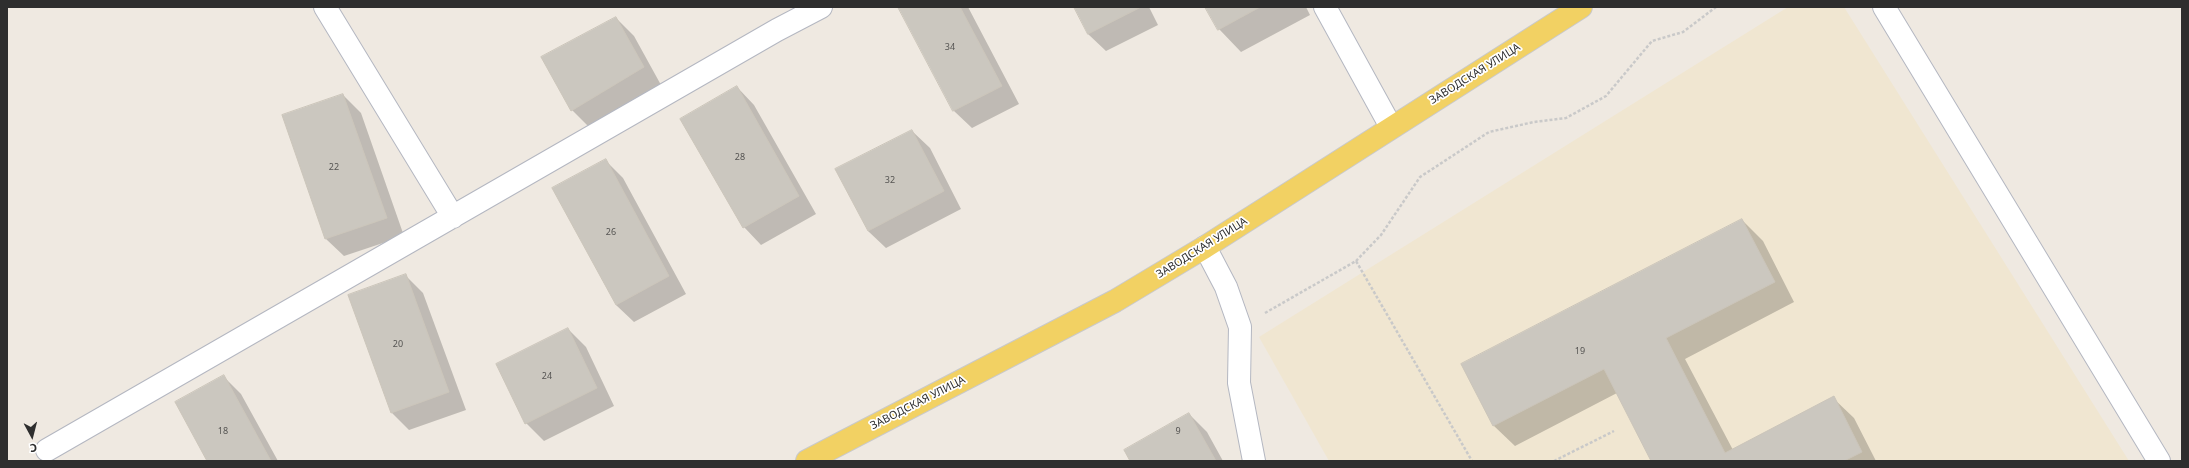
<!DOCTYPE html>
<meta charset="utf-8">
<style>
body{margin:0}
#map{position:relative;width:2189px;height:468px;overflow:hidden;background:#efe9e1;font-family:"Noto Sans",sans-serif}
canvas{display:block}
.frame{position:absolute;inset:0;border:8px solid #2e2e2e;pointer-events:none}
.north{position:absolute;left:12px;top:416px;width:40px;height:40px;-webkit-text-stroke:3px #fff;paint-order:stroke;rotate:173deg;font-size:11px;font-weight:700;line-height:16px;text-align:center;color:#2e2e2e}
.north::after{content:'';display:block;margin:auto;width:14px;height:18px;background:#2e2e2e;clip-path:polygon(50% 0,100% 100%,50% 72%,0 100%)}
</style>
<div id="map">
<canvas width="2189" height="468"></canvas>
<div class="frame"></div>
<div class="north">С</div>
</div>
<script>
const c = document.querySelector('canvas').getContext('2d');
c.lineJoin = 'round';
function fillPath(path, color) { c.fillStyle = color; c.fill(path, 'evenodd'); }
function stroke(path, color, width, dash) { c.strokeStyle = color; c.lineWidth = width; c.lineCap = dash ? 'butt' : 'round'; c.setLineDash(dash || []); c.stroke(path); }
function label(font, color, halo, rows, align = 'center') {
  c.font = font + ' "Noto Sans",sans-serif'; c.lineWidth = 3.5; c.setLineDash([]); c.textBaseline = 'middle'; c.strokeStyle = halo; c.fillStyle = color; for (const [text, x, y, turn = 0] of rows) {
    c.save(); c.translate(x, y); c.rotate((+turn || 0) * Math.PI / 180); c.textAlign = isNaN(turn) ? turn : align; if (halo) c.strokeText(text, 0, 0); c.fillText(text, 0, 0); c.restore();
  }
}
const education = new Path2D(`
 M 1788,7 L 1844,7 L 2129,461 L 1329,461 L 1259,337 Z`);
const shadow = new Path2D(`
 M 899,7 L 968,7 L 1019,104 L 972,128 L 954,111 Z
 M 1075,7 L 1149,7 L 1158,25 L 1106,51 L 1088,34 Z
 M 1207,7 L 1306,7 L 1310,15 L 1241,52 L 1219,29 Z
 M 616,18 L 634,36 L 661,85 L 590,128 L 572,110 Z
 M 737,87 L 754,105 L 816,214 L 761,245 L 744,227 Z
 M 343,95 L 361,113 L 404,236 L 344,256 L 326,239 L 283,116 Z
 M 912,131 L 930,148 L 961,209 L 886,248 L 868,231 Z
 M 606,161 L 623,178 L 686,294 L 634,322 L 616,305 Z
 M 1742,220 L 1763,241 L 1794,302 L 1685,359 L 1733,450 L 1833,398 L 1854,418 L 1876,461 L 1652,461 L 1617,393 L 1515,446 L 1494,426 L 1463,365 Z
 M 405,275 L 423,293 L 466,410 L 409,430 L 392,413 L 349,296 Z
 M 568,329 L 586,347 L 614,406 L 544,441 L 526,423 Z
 M 224,377 L 241,394 L 278,461 L 209,461 Z
 M 1189,414 L 1207,432 L 1223,461 L 1131,461 Z`);
const building = new Path2D(`
 M 898,7 L 960,7 L 1002,86 L 953,111 Z
 M 1074,7 L 1141,7 L 1088,34 Z
 M 1205,7 L 1260,7 L 1218,30 Z
 M 616,17 L 644,67 L 571,111 L 541,57 Z
 M 737,86 L 799,196 L 743,228 L 680,119 Z
 M 343,94 L 387,218 L 325,239 L 282,115 Z
 M 912,130 L 944,191 L 868,231 L 835,169 Z
 M 606,159 L 669,276 L 616,305 L 552,188 Z
 M 1742,219 L 1775,282 L 1666,338 L 1725,453 L 1834,396 L 1862,452 L 1844,461 L 1651,461 L 1604,369 L 1493,426 L 1461,364 Z
 M 406,274 L 449,392 L 391,413 L 348,295 Z
 M 568,328 L 597,388 L 525,424 L 496,364 Z
 M 224,375 L 271,461 L 207,461 L 175,402 Z
 M 1189,413 L 1216,461 L 1130,461 L 1124,450 Z`);
const path = new Path2D(`
 M 1356,261 L 1381,235 L 1420,177 L 1489,132 L 1534,122 L 1566,118 L 1606,96 L 1652,41 L 1683,32 L 1716,7
 M 1265,313 L 1356,261 L 1472,461
 M 1554,461 L 1614,431`);
const minor = new Path2D(`
 M 325,7 L 453,217
 M 1325,7 L 1391,127
 M 1884,7 L 2159,461
 M 1205,247 L 1226,287 L 1240,327 L 1239,383 L 1254,461
 M 47,450 L 777,30 L 821,7`);
const major = new Path2D(`
 M 807,461 L 1115,301 L 1205,247 L 1581,7`);
const numberNames = [
 ["34",950,47],
 ["28",740,157],
 ["22",334,167],
 ["32",890,180],
 ["26",611,232],
 ["20",398,344],
 ["19",1580,351],
 ["24",547,376],
 ["18",223,431],
 ["9",1178,431]
];
const streetNames = [
 ["ЗАВОДСКАЯ УЛИЦА",1475,74,-32],
 ["ЗАВОДСКАЯ УЛИЦА",1202,248,-32],
 ["ЗАВОДСКАЯ УЛИЦА",918,403,-27]
];
fillPath(education, '#f0e6d1');
fillPath(shadow, '#0003');
fillPath(building, '#cbc7bf');
stroke(building, '#cbc5ba', 1);
stroke(minor, '#b4b7c1', 24);
stroke(major, '#c9c9c9', 24);
stroke(path, '#c9c9c9', 2.5, [3, 2]);
stroke(minor, '#fff', 22);
stroke(major, '#f2d163', 22);
label('9px', '#555452', null, numberNames);
label('11px', '#2e2e2e', '#fff', streetNames);
</script>
